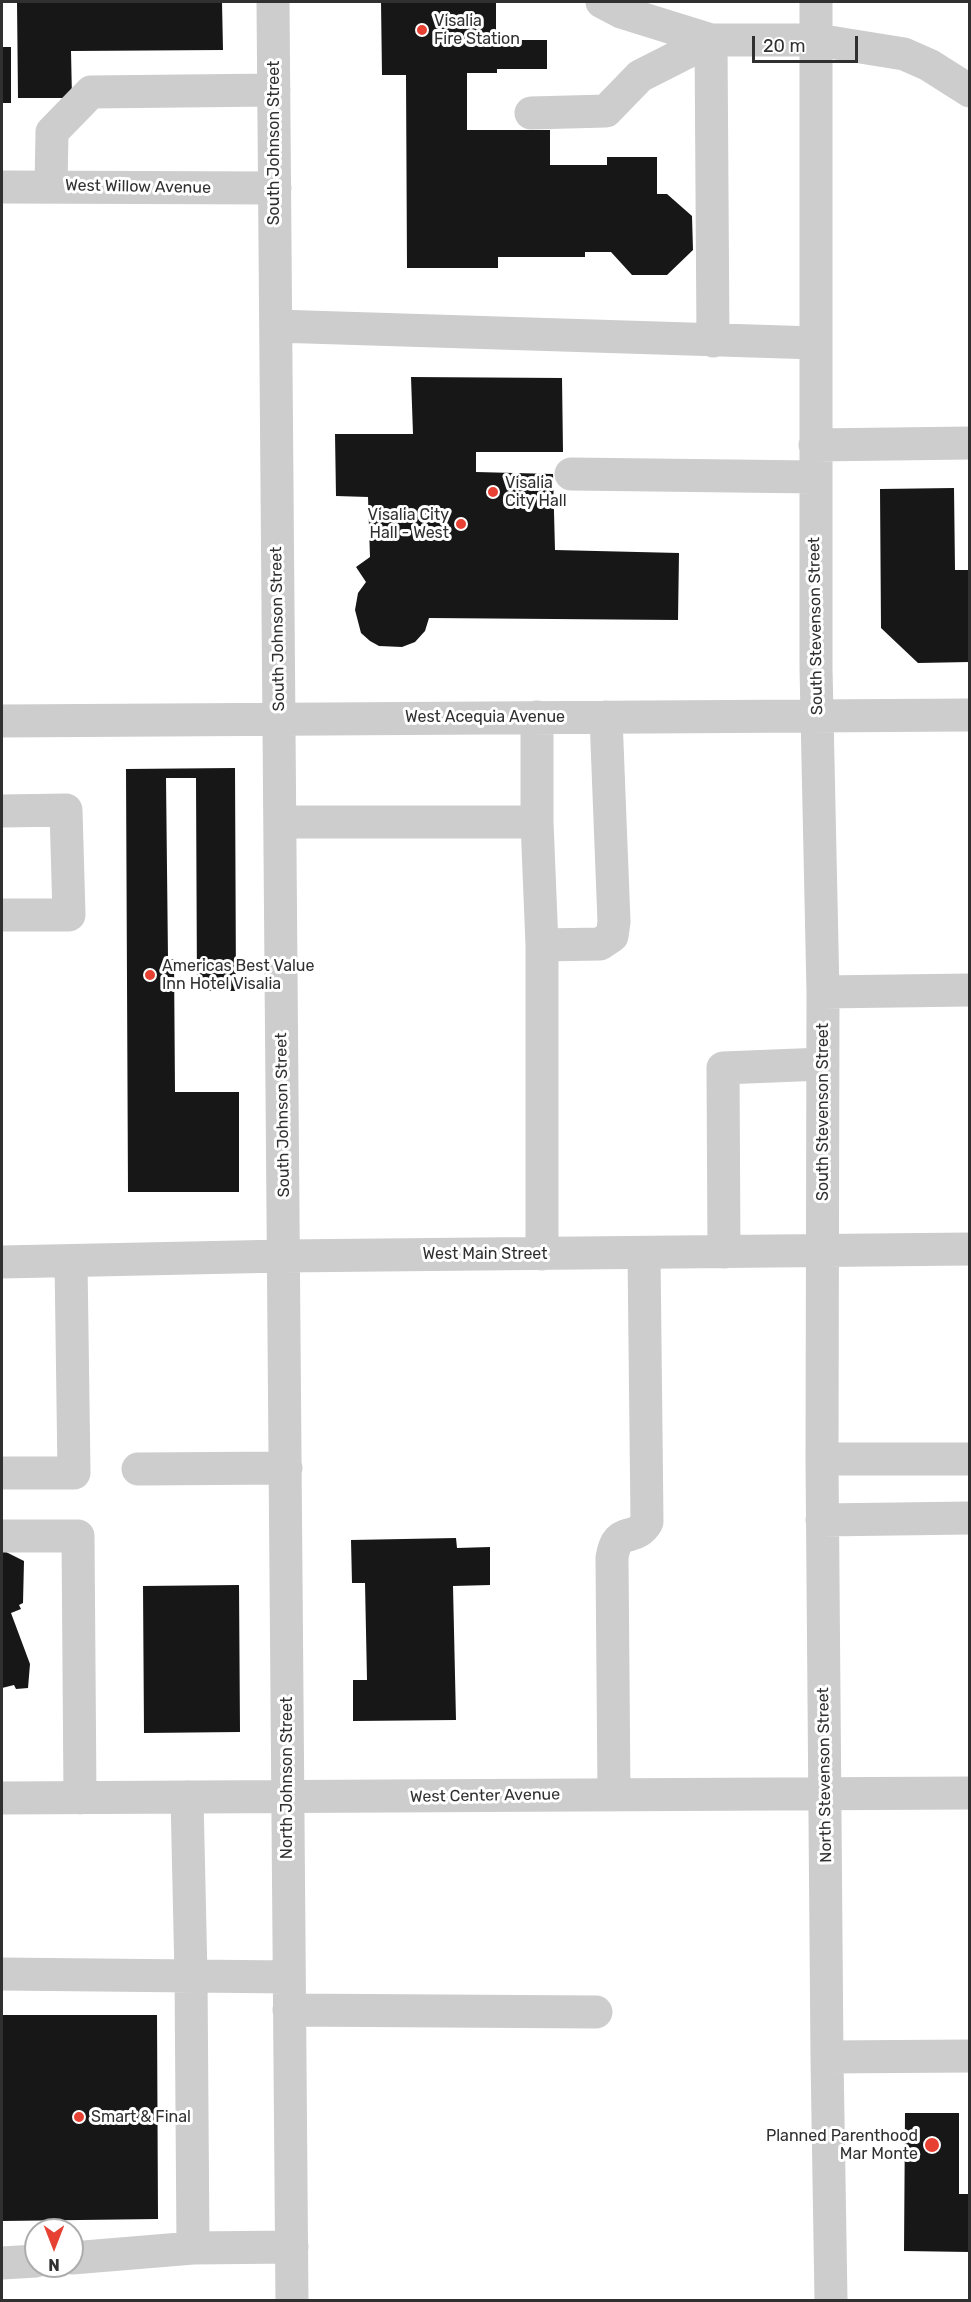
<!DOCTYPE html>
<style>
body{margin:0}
#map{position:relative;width:971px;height:2302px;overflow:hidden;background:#fff;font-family:Rubik,sans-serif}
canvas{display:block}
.frame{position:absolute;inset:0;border:3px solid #303030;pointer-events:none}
.north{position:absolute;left:24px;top:2218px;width:60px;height:60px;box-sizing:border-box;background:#fff;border:2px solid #acacac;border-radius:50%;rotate:180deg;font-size:16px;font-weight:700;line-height:24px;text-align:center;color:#303030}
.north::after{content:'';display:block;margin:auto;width:21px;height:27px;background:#e64132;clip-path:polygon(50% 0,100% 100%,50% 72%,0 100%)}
.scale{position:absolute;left:752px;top:36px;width:106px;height:27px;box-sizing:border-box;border:3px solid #303030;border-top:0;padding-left:8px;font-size:18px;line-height:21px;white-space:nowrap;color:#303030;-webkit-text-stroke:4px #fff;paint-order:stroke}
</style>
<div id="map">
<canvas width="971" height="2302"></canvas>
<div class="frame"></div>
<div class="north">N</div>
<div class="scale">20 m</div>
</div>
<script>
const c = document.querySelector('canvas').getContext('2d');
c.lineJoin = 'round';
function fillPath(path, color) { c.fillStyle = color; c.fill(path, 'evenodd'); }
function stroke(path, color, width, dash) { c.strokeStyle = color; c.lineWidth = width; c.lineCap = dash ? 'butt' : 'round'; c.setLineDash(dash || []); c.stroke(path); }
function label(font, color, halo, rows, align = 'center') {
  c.font = font + ' Rubik,sans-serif'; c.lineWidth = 6; c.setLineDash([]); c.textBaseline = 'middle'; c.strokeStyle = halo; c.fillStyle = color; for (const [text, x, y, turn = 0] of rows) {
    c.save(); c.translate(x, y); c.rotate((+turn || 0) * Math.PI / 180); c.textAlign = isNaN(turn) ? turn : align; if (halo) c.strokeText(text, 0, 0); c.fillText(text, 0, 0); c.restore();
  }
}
const building = new Path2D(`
 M 17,2 L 222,2 L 223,50 L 71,51 L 72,98 L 18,98 Z
 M 381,2 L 496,2 L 496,40 L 547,40 L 547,69 L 497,69 L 497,73 L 467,73 L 467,130 L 550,130 L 550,165 L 607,165 L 607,157 L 657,157 L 657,194 L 667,194 L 692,216 L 693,250 L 667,275 L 632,275 L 611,252 L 585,252 L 585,257 L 498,257 L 498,268 L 407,268 L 406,75 L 382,75 Z
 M 2,47 L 11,47 L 11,103 L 2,103 Z
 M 411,377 L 562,378 L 563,452 L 476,452 L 476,472 L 553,474 L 555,550 L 679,553 L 678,620 L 429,618 L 425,631 L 415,642 L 402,647 L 379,646 L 370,641 L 361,633 L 355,610 L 358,593 L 366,582 L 356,567 L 370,557 L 368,497 L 336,496 L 335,434 L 413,434 Z
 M 954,488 L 955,570 L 970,570 L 970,662 L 918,663 L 881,628 L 880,489 Z
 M 235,768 L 236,991 L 197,991 L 196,778 L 166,778 L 168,959 L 174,959 L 175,1092 L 239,1092 L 239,1192 L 128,1192 L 126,769 Z
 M 456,1538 L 457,1548 L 490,1547 L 490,1585 L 453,1586 L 456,1720 L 353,1721 L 353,1680 L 367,1680 L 365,1583 L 352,1583 L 351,1540 Z
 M 2,1550 L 24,1561 L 23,1603 L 19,1605 L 21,1609 L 11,1613 L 30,1664 L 28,1688 L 16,1689 L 14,1685 L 2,1688 Z
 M 239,1585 L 240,1732 L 144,1733 L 143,1586 Z
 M 2,2015 L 157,2015 L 158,2219 L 2,2221 Z
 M 905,2113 L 959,2113 L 959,2194 L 970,2194 L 970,2252 L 904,2251 Z`);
const minor = new Path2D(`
 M 273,2 L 292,2300
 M 602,2 L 621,12 L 711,40 L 817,40 L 904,54 L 929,65 L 970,91
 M 816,2 L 816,668 L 823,992 L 822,1459 L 827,2057 L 831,2300
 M 531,113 L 606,111 L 640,76 L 711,40 L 713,341
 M 2,187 L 275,188
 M 51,187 L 52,132 L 91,92 L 274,90
 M 276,326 L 816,343
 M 815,445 L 970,443
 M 571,474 L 815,477
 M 537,717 L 537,822 L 542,945 L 542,1254
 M 2,721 L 970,715
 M 2,811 L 66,810 L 69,915 L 2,915
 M 280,822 L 537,822
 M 542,945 L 600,944 L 612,936 L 614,922 L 606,717
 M 823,992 L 970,990
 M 724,1252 L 723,1068 L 823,1064
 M 2,1262 L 284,1256 L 970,1249
 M 822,1459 L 970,1459
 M 138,1469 L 286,1468
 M 2,1473 L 74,1473 L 71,1261
 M 822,1520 L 970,1518
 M 2,1536 L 78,1536 L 80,1798
 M 614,1794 L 612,1558 C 617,1524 634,1544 647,1522 L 644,1253
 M 2,1798 L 970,1793
 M 2,1974 L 289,1977
 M 289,2010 L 596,2012
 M 827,2057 L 970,2056
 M 193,2248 L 292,2247
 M 72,2258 L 193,2248 L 191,1975 L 187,1797
 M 2,2263 L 36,2261`);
const markers = [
 [422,30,6,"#e64132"],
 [493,492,6,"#e64132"],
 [461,524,6,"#e64132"],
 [150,975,6,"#e64132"],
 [79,2117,6,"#e64132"],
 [932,2145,8,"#e64132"]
];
const poiNames = [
 ["Visalia",434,21],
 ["Fire Station",434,39],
 ["Visalia",505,483],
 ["City Hall",505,501],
 ["Visalia City",449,515,"right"],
 ["Hall - West",449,533,"right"],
 ["Americas Best Value",162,966],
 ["Inn Hotel Visalia",162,984],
 ["Smart & Final",91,2117],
 ["Planned Parenthood",918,2136,"right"],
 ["Mar Monte",918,2154,"right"]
];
const streetNames = [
 ["South Johnson Street",274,143,-90],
 ["West Willow Avenue",138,187,1],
 ["South Stevenson Street",816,626,-91],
 ["South Johnson Street",278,629,-91],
 ["West Acequia Avenue",485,717],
 ["South Stevenson Street",823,1112,-90],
 ["South Johnson Street",283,1115,-91],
 ["West Main Street",485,1254],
 ["North Stevenson Street",825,1775,-91],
 ["North Johnson Street",287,1778,-90],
 ["West Center Avenue",485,1796,-1]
];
fillPath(building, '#171717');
stroke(minor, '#cdcdcd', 33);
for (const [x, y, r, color] of markers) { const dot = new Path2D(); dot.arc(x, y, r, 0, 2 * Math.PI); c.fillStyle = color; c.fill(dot); stroke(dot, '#fff', 2); }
label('16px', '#303030', '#fff', poiNames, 'left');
label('16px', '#303030', '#fff', streetNames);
</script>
